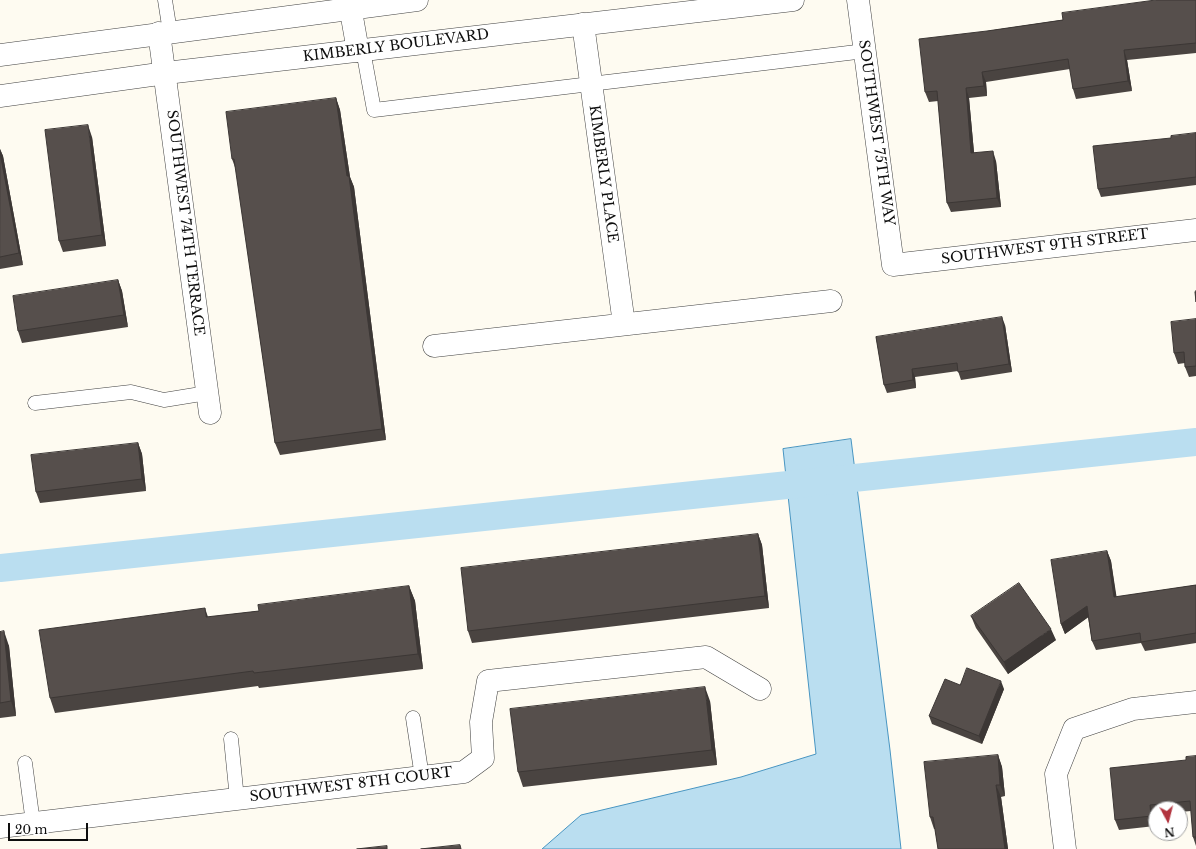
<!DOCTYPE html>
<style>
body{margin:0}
#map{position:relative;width:1196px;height:849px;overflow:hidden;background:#fefbf1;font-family:"Libre Baskerville",serif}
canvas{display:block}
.north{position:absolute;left:1148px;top:801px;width:40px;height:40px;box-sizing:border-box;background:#fff;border:1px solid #9f9f9f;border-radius:50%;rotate:173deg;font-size:11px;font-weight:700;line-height:16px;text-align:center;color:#0e0e0e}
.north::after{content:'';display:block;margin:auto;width:14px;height:18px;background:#b2333e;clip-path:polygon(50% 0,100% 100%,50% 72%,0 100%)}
.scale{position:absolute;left:8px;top:823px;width:80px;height:18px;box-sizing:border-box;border:2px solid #0e0e0e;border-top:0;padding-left:5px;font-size:12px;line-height:14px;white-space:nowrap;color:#0e0e0e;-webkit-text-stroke:3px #fff;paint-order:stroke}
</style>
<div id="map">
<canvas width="1196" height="849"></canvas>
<div class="north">N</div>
<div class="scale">20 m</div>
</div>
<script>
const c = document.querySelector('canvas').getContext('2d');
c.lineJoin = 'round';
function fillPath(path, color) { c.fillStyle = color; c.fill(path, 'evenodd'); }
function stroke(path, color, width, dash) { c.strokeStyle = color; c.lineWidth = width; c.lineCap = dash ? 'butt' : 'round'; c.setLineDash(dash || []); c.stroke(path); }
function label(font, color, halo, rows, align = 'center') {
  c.font = font + ' "Libre Baskerville",serif'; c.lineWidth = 4; c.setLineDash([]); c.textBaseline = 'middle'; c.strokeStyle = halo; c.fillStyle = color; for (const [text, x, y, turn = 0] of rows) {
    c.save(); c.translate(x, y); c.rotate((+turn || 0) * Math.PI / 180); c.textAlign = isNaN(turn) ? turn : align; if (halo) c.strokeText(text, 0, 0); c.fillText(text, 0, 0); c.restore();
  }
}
const water = new Path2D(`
 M 851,439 L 890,750 L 901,849 L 542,849 L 581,815 L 741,777 L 816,754 L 783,449 Z`);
const canal = new Path2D(`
 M 0,568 L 1196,442`);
const service = new Path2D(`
 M 165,0 L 170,32
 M 363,50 L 374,110 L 865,51
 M 35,403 L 131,392 L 164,400 L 207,393
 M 413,718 L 422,777
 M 231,739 L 237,799
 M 25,763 L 33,823`);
const minor = new Path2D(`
 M 349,0 L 358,51
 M 858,0 L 893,265 L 1196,230
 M 583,24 L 624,324
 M 159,33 L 210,413
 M 434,346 L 831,301
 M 0,827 L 464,772 L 483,758 L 481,722 L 488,681 L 706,657 L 760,689
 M 1065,849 L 1056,774 L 1074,729 L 1133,709 L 1196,702`);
const tertiary = new Path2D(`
 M 0,55 L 417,0
 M 0,96 L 166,73 L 793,0`);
const wall = new Path2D(`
 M 1196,0 L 1196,53 L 1127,60 L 1132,91 L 1076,99 L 1073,89 L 1070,69 L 986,82 L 987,96 L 969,98 L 974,153 L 996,161 L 1001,207 L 951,212 L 947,203 L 938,101 L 929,102 L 925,92 L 987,31 Z
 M 336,98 L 340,110 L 350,177 L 354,187 L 386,440 L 280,455 L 275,443 L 236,170 L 232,159 Z
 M 1196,133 L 1196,185 L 1101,197 L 1098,189 L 1171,138 Z
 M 92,137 L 106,246 L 63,252 L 59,241 Z
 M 0,149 L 3,156 L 23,265 L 0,269 Z
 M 118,280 L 122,291 L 128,327 L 22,343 L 18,331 Z
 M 1196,319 L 1196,376 L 1189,377 L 1185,367 L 1185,363 L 1178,364 L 1174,353 Z
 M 1005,325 L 1012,372 L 961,380 L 958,371 L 915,377 L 916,388 L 887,393 L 884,385 L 876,337 Z
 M 138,443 L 142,454 L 146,491 L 40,503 L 36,492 Z
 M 758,534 L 762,545 L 769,608 L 472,643 L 468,631 Z
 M 1107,551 L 1111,561 L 1116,597 L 1196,585 L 1196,643 L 1145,651 L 1141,643 L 1096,650 L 1092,641 L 1088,617 L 1065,634 L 1061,624 Z
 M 409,586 L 415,601 L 423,669 L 259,688 L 258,686 L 55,713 L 50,698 L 208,617 L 259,611 Z
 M 971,616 L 1056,640 L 1008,674 L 976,628 Z
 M 0,632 L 9,646 L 16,716 L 0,718 Z
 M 960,685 L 1004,689 L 982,744 L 932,724 L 929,716 Z
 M 710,701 L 717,765 L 523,787 L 518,772 Z
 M 998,755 L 1002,767 L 1005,796 L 1001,797 L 1008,849 L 938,849 L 935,829 L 934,829 L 930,817 Z
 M 1196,756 L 1196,846 L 1193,837 L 1191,811 L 1180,812 L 1180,809 L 1156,809 L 1156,815 L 1154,815 L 1155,826 L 1119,830 L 1115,820 L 1186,760 Z`);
const shadedWall = new Path2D(`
 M 1124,50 L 1127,60 L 1132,91 L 1128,81 Z
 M 982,72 L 986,82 L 987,96 L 984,86 Z
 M 966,88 L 969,98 L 975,163 L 971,153 Z
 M 336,98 L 340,110 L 350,177 L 354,187 L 386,440 L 382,429 Z
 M 88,125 L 92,137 L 106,246 L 102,235 Z
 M 0,149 L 3,156 L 23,265 L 19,253 L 0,153 Z
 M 993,151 L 996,161 L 1001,207 L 997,198 Z
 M 118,280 L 122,291 L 128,327 L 124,315 Z
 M 1002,317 L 1005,325 L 1012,372 L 1009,364 Z
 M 912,369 L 915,377 L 916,388 L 913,380 Z
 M 138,443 L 142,454 L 146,491 L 142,479 Z
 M 758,534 L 762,545 L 769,608 L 765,596 Z
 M 1107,551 L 1111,561 L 1118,606 L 1114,597 Z
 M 409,586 L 415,601 L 423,669 L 418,654 Z
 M 1087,606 L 1090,616 L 1065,634 L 1061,624 Z
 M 205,608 L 210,623 L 206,617 Z
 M 1051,629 L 1056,640 L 1008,674 L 1004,662 Z
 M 4,631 L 9,646 L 16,716 L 11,701 Z
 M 1001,681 L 1004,689 L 982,744 L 979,736 Z
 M 705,687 L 710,701 L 717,765 L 712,750 Z
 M 998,755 L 1002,767 L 1005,796 L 1000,785 Z
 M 996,785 L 1001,797 L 1008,849 L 1005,849 Z
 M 1150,805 L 1154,815 L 1155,826 L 1151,816 Z`);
const building = new Path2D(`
 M 1156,0 L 1196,0 L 1196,43 L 1124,50 L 1128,81 L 1073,89 L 1068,59 L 982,72 L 984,86 L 966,88 L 971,153 L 993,151 L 997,198 L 947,203 L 937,91 L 925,92 L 919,39 L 987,31 L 1063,20 L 1062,13 Z
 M 336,98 L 347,176 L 349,176 L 382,429 L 275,443 L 234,159 L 232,159 L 226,112 Z
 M 88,125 L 102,235 L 59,241 L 45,130 Z
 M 1196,133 L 1196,177 L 1098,189 L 1093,146 L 1171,138 L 1171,136 Z
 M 0,153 L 19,253 L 0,257 Z
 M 118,280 L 124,315 L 18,331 L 13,296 Z
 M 1196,291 L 1196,302 L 1195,292 Z
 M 1002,317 L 1009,364 L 958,372 L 957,363 L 912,369 L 913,380 L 884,385 L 876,337 Z
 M 1196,319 L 1196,366 L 1185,367 L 1184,352 L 1174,353 L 1171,322 Z
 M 138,443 L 142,479 L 36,492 L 31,455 Z
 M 758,534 L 765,596 L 468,631 L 461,568 Z
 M 1107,551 L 1114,597 L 1196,585 L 1196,633 L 1141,642 L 1140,633 L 1092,641 L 1087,606 L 1061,624 L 1051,560 Z
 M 1019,583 L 1051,629 L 1004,662 L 971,616 Z
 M 409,586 L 418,654 L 254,673 L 253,671 L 50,698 L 39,630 L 205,608 L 206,617 L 259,611 L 258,605 Z
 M 4,631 L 11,701 L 0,703 L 0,632 Z
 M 967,668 L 1001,681 L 979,736 L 929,716 L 945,679 L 960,685 Z
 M 705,687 L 712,750 L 518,772 L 510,709 Z
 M 998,755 L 1000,785 L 996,785 L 1005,849 L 938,849 L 933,817 L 930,817 L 924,762 Z
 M 1196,756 L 1196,839 L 1196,837 L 1193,837 L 1190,801 L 1150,805 L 1151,816 L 1115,820 L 1110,768 L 1186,760 L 1186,757 Z
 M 460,845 L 461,849 L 421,849 Z
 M 387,846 L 387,849 L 357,849 Z`);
const streetNames = [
 ["KIMBERLY BOULEVARD",396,46,-7],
 ["SOUTHWEST 75TH WAY",876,133,82],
 ["KIMBERLY PLACE",603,174,82],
 ["SOUTHWEST 74TH TERRACE",185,223,83],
 ["SOUTHWEST 9TH STREET",1045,247,-7],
 ["SOUTHWEST 8TH COURT",351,785,-7]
];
fillPath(water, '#badef0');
stroke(water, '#4895c1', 1);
stroke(canal, '#badef0', 28);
stroke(service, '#414141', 15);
stroke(minor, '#414141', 23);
stroke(tertiary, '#414141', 23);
stroke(service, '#fff', 14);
stroke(minor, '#fff', 22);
stroke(tertiary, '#fff', 22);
fillPath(wall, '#4a4441');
fillPath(shadedWall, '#3c3735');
fillPath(building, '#564f4c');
stroke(building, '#3c3735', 1);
label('14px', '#0e0e0e', '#fff', streetNames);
</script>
